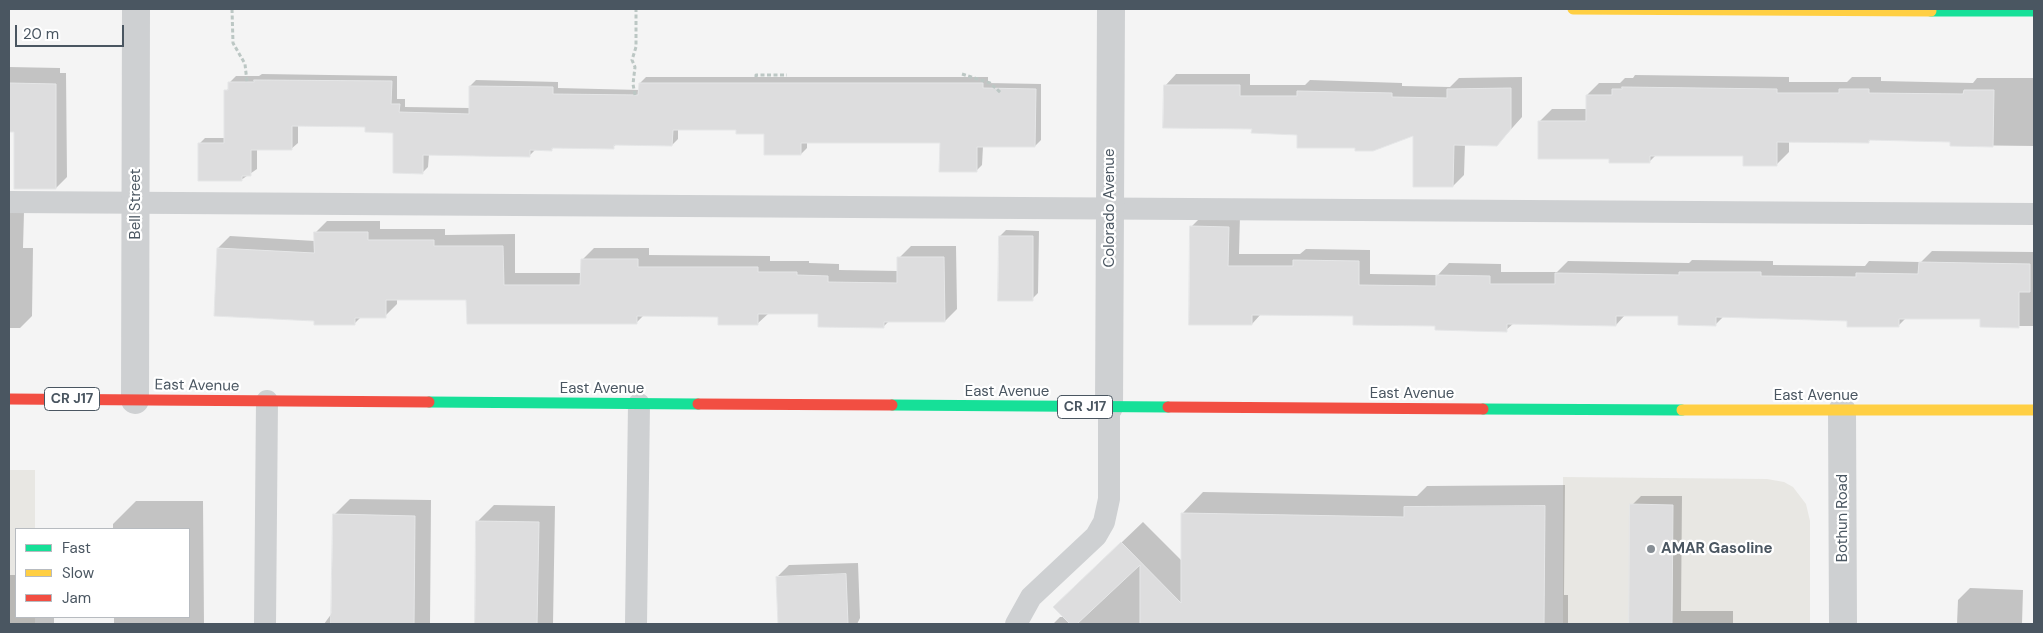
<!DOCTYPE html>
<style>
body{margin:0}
#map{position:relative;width:2043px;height:633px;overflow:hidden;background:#f4f4f4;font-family:"DM Sans",sans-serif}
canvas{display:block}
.frame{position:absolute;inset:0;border:10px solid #4a5661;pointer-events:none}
.legend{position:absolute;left:15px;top:528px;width:175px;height:90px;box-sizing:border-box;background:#fff;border:1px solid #b7bbc0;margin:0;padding:6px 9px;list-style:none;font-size:15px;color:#4a5661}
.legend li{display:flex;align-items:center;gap:10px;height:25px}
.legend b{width:25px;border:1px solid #b7bbc0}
.scale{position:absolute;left:15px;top:25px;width:109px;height:22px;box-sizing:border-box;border:2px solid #4a5661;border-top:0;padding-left:6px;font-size:15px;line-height:18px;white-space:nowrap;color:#4a5661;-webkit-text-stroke:4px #fff;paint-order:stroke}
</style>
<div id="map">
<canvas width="2043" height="633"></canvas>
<div class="frame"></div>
<ul class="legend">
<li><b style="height:6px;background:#16e098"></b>Fast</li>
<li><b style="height:6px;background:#ffcf43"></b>Slow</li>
<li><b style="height:6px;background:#f24e42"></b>Jam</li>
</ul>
<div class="scale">20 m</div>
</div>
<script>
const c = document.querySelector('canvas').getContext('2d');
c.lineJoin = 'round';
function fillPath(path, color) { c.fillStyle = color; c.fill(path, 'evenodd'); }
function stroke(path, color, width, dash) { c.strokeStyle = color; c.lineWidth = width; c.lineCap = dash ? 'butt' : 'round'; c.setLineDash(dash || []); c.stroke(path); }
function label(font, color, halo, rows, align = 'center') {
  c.font = font + ' "DM Sans",sans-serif'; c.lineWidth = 4.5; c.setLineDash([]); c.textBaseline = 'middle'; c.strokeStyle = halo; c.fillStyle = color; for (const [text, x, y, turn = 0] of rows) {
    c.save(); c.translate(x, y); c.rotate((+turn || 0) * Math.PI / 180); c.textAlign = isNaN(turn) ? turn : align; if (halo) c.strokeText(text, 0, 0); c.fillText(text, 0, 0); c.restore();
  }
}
const commercial = new Path2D(`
 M 9,470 L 35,470 L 35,529 L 16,529 L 16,617 L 35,617 L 35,624 L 9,624 Z
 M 1563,477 L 1767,479 L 1784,482 L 1793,487 L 1806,504 L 1810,521 L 1810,624 L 1563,624 Z`);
const shadow = new Path2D(`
 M 9,67 L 60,68 L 60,73 L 66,73 L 67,177 L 56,188 L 16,131 L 9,131 Z
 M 262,74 L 397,76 L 397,99 L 405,99 L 405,107 L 470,108 L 470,86 L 476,80 L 558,82 L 558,88 L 640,90 L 640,83 L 646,77 L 988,77 L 988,83 L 1041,84 L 1041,140 L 1035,146 L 983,146 L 982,165 L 976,171 L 941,141 L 807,141 L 807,148 L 801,154 L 765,133 L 737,129 L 678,129 L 678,139 L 672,145 L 617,144 L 613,147 L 554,147 L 551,150 L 536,149 L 529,156 L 429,154 L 428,167 L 422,173 L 395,132 L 366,126 L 298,125 L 298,143 L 291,149 L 257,149 L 257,169 L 241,180 L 199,144 L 205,138 L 225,138 L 226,91 L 230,87 L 230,82 L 236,76 L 259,76 Z
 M 1176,74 L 1250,74 L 1250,85 L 1305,85 L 1310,80 L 1402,83 L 1402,86 L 1450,87 L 1459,78 L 1522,77 L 1522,117 L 1497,145 L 1465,144 L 1464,175 L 1453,186 L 1414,135 L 1357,147 L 1298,133 L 1253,128 L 1165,86 Z
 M 1635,75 L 1789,77 L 1789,82 L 1847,82 L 1852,77 L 1881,77 L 1881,81 L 1973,83 L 1977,78 L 2034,78 L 2034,146 L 1951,145 L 1951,141 L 1871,139 L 1868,142 L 1789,141 L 1789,152 L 1777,164 L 1744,155 L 1656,155 L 1650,161 L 1610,158 L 1540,121 L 1552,109 L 1587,109 L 1587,95 L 1599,83 L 1620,83 L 1625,78 L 1633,78 Z
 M 9,211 L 24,212 L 23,248 L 33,248 L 32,316 L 20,328 L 9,328 Z
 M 1203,215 L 1240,215 L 1239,254 L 1300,254 L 1306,249 L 1370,250 L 1370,274 L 1438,275 L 1449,263 L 1501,264 L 1501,272 L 1557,272 L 1568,261 L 1689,263 L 1692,260 L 1773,261 L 1773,265 L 1865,266 L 1869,261 L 1921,262 L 1932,251 L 2034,252 L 2034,326 L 1981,326 L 1981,318 L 1907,317 L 1898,326 L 1848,319 L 1724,316 L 1715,325 L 1680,315 L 1625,315 L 1616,325 L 1514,323 L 1506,330 L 1355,315 L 1261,314 L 1252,324 L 1191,227 Z
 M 327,221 L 380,221 L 380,229 L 445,229 L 445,235 L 515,234 L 515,273 L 582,273 L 582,260 L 594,248 L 649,248 L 649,255 L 770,256 L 770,261 L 809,261 L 809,263 L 839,264 L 839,270 L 899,271 L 899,258 L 911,246 L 956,246 L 957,309 L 945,321 L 889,321 L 883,327 L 819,313 L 769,313 L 757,324 L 719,316 L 644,315 L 637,322 L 468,299 L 397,299 L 397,304 L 385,316 L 362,316 L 354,324 L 315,320 L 218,248 L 230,236 L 315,241 L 315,233 Z
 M 1006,230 L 1039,231 L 1038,293 L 1032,299 L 1000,236 Z
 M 1565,485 L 1564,595 L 1568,595 L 1568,624 L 1053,624 L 1060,617 L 1064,617 L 1076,586 L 1143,522 L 1182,561 L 1182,514 L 1203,492 L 1417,496 L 1427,486 Z
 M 1641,496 L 1682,496 L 1681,611 L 1733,611 L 1733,624 L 1630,624 L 1632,505 Z
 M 350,499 L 431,500 L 430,624 L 324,624 L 332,613 L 334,515 Z
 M 136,501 L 203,501 L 204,624 L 114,624 L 114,617 L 189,617 L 189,529 L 113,529 L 113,524 Z
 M 494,505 L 555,506 L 553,624 L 476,624 L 478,521 Z
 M 858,563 L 860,618 L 857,624 L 779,624 L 777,577 L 789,565 Z
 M 9,575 L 16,575 L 16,617 L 54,617 L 54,624 L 9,624 Z
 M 1970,588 L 2023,590 L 2022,624 L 1957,624 L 1958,600 Z`);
const building = new Path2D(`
 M 254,80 L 392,81 L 391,104 L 400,104 L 399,112 L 469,114 L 469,86 L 553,87 L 553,94 L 638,95 L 639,83 L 983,83 L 983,88 L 1036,89 L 1035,147 L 977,147 L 977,172 L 939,172 L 940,143 L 801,143 L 801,155 L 764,155 L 764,134 L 736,134 L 736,130 L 673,130 L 672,146 L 614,145 L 614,149 L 552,148 L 552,151 L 530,150 L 530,157 L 423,155 L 423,174 L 393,173 L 393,133 L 365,132 L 365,127 L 292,126 L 292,150 L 251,150 L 251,176 L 242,176 L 242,181 L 198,181 L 198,143 L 224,143 L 224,90 L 228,90 L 228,82 L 254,82 Z
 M 9,83 L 56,84 L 56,189 L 14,189 L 14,132 L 9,132 Z
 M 1164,85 L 1240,85 L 1240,96 L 1297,96 L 1297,91 L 1392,93 L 1392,97 L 1447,98 L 1447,89 L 1511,88 L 1511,129 L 1497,146 L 1454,145 L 1453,187 L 1413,187 L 1413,136 L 1373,151 L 1355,151 L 1355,148 L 1297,148 L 1297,135 L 1251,133 L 1252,129 L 1163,128 Z
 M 1622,87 L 1777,89 L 1777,93 L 1839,93 L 1839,89 L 1869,89 L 1869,93 L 1963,94 L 1964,90 L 1994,90 L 1993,147 L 1950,146 L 1950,142 L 1869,140 L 1869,143 L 1777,142 L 1777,166 L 1743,166 L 1743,156 L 1650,156 L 1650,163 L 1609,163 L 1609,159 L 1538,159 L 1538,121 L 1586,121 L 1586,95 L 1612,95 L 1612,89 L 1622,89 Z
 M 1190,226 L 1229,227 L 1228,266 L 1293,266 L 1293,260 L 1359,261 L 1359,285 L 1436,286 L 1436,275 L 1490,276 L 1490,284 L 1555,284 L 1555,273 L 1679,275 L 1679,272 L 1761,272 L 1761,276 L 1856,277 L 1856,273 L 1918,274 L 1919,262 L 2030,264 L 2030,292 L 2019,292 L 2019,328 L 1980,327 L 1980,319 L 1899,319 L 1899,327 L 1847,327 L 1847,321 L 1716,317 L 1716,326 L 1678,325 L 1678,316 L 1616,316 L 1616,326 L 1507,324 L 1507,332 L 1435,330 L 1435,326 L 1353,325 L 1353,316 L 1252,315 L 1252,325 L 1189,325 Z
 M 314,232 L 368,232 L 368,240 L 434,240 L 434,246 L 503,246 L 504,285 L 580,285 L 581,259 L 638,259 L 638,267 L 758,267 L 758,272 L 797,272 L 797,275 L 828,276 L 828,282 L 897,283 L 897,257 L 944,257 L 945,322 L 884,322 L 884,328 L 818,327 L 818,314 L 758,314 L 758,325 L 718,325 L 718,317 L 637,316 L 637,324 L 467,324 L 466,300 L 386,300 L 386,318 L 355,318 L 355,325 L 314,325 L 314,321 L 214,316 L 217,248 L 314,253 Z
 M 999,236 L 1033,236 L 1033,301 L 998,301 Z
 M 1630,504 L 1673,505 L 1672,624 L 1629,624 Z
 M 1545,506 L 1544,624 L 1140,624 L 1140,565 L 1077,624 L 1070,624 L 1053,607 L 1121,542 L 1181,603 L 1181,513 L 1404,517 L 1404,507 Z
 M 333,514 L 415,516 L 414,624 L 331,624 Z
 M 476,521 L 539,522 L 537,624 L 475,624 Z
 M 846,574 L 848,624 L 778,624 L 776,577 Z`);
const path = new Path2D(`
 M 232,9 L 233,43 L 245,64 L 247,82
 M 962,74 L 990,83 L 1001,93
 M 756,77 L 756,75 L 787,75
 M 635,95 L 633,84 L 635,67 L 632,60 L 636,47 L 636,9`);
const lane = new Path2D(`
 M 9,202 L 2034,214
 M 265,624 L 267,401
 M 636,624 L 639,404
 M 1016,624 L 1031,597 L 1096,536 L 1104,522 L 1109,499 L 1109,407`);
const street = new Path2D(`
 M 135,400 L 136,9
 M 1109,407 L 1111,9
 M 1842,411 L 1843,624`);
const fast = new Path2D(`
 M 1931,11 L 2034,11
 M 429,402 L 698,404
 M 892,405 L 1168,407
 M 1483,409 L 1682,410`);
const slow = new Path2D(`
 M 1573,9 L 1931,11
 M 1682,410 L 2034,410`);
const jam = new Path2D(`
 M 9,399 L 429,402
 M 698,404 L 892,405
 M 1168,407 L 1483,409`);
const markers = [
 [1651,549,5,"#868d94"]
];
const shields = [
 [72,399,55],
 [1085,407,55]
];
const shieldNames = [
 ["CR J17",72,399],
 ["CR J17",1085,407]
];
const streetNames = [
 ["Bell Street",136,204,-90],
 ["Colorado Avenue",1110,208,-90],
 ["East Avenue",197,386,1],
 ["East Avenue",602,389],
 ["East Avenue",1007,392],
 ["East Avenue",1412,394],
 ["East Avenue",1816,396],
 ["Bothun Road",1843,518,-90]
];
const poiNames = [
 ["AMAR Gasoline",1661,549]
];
fillPath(commercial, '#e8e7e3');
fillPath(shadow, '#0003');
fillPath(building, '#ddddde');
stroke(building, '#e5e6e7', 1);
stroke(path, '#bcc7c4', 3, [4, 2.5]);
stroke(lane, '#ced0d2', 22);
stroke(street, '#ced0d2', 28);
stroke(fast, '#16e098', 11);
stroke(slow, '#ffcf43', 11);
stroke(jam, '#f24e42', 11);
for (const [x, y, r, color] of markers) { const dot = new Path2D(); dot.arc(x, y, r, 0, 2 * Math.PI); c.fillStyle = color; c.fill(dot); stroke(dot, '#fff', 2); }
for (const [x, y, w] of shields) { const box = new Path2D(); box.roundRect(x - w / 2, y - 11.5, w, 23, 4); c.fillStyle = '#fff'; c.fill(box); stroke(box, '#4a5661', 1); }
label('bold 14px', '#4a5661', null, shieldNames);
label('15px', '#4a5661', '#fff', streetNames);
label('bold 15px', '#4a5661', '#fff', poiNames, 'left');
</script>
